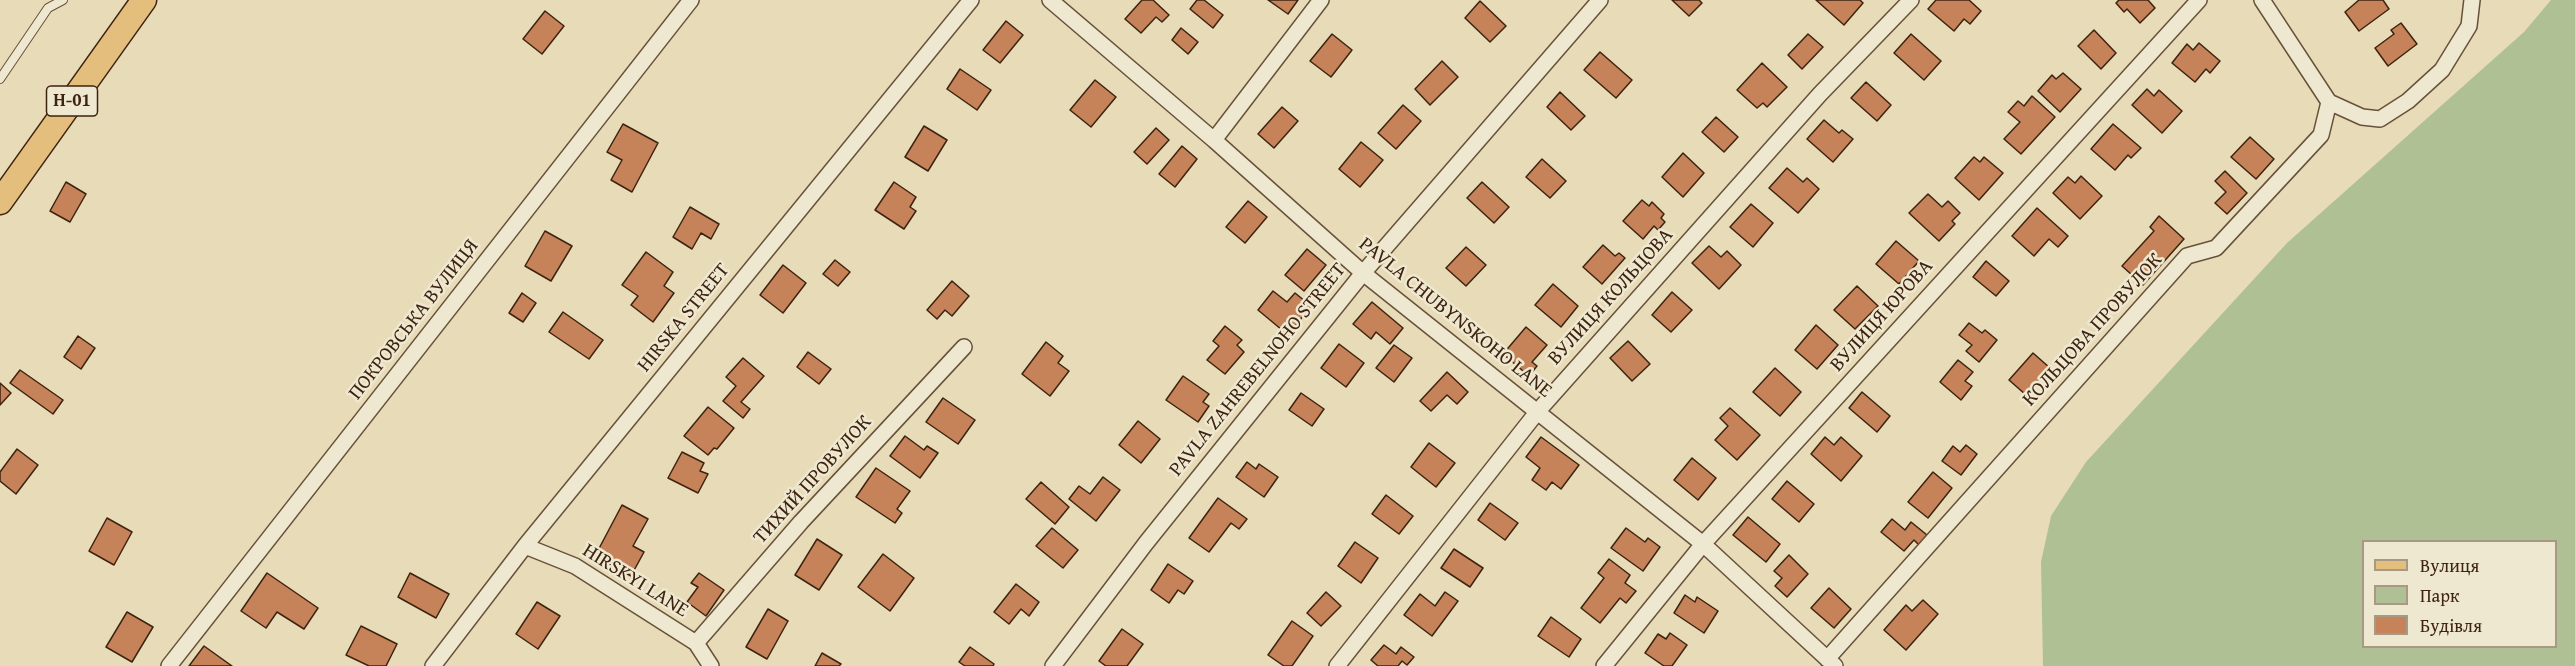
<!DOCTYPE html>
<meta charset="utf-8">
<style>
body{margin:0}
#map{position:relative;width:2575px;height:666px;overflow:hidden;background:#e7dbb8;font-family:"Gentium Book Plus",serif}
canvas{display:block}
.legend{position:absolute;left:2362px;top:540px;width:195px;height:108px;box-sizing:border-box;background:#efe8d1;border:2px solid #a89984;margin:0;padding:8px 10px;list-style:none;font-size:18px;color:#3d2310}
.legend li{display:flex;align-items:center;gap:12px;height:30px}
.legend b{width:30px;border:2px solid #a89984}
</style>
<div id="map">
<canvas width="2575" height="666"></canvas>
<ul class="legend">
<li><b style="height:8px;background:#e4be7c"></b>Вулиця</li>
<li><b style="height:16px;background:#afc194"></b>Парк</li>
<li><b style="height:16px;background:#c68359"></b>Будівля</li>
</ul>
</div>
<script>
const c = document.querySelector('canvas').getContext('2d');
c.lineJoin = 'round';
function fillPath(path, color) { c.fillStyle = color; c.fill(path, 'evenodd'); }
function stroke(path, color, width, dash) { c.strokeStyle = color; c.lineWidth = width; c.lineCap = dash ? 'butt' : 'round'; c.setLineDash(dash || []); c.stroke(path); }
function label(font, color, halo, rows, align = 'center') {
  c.font = font + ' "Gentium Book Plus",serif'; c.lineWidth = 5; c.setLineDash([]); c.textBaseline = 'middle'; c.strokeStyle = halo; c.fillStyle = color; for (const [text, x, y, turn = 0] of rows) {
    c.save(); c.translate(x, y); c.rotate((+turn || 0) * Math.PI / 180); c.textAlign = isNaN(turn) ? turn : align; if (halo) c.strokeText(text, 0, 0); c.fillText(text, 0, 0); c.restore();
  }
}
const green = new Path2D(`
 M 2551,0 L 2575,0 L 2575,666 L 2043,666 L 2041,562 L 2051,516 L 2086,462 L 2287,243 L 2524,32 ZM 2364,542 L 2556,542 L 2556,646 L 2364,646 Z`);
const building = new Path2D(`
 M 1142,0 L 1153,0 L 1169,15 L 1162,22 L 1156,17 L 1141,33 L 1125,19 Z
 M 1197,0 L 1204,0 L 1223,15 L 1213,28 L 1190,9 Z
 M 1268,0 L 1298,0 L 1288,14 Z
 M 1672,0 L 1699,0 L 1702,3 L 1689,16 Z
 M 1816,0 L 1860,0 L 1863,3 L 1844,25 Z
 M 1936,0 L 1969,0 L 1981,11 L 1970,24 L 1964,19 L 1954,31 L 1928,9 Z
 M 2119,0 L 2148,0 L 2155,8 L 2140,23 L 2127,9 L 2124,12 L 2116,3 Z
 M 2359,0 L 2383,0 L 2389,9 L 2359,31 L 2345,12 Z
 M 1480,1 L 1506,26 L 1490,42 L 1465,18 Z
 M 545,11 L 564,26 L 542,54 L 523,39 Z
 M 1006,21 L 1023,35 L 1000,63 L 983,50 Z
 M 2401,23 L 2417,44 L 2388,66 L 2375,48 L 2394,34 L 2391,30 Z
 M 1181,28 L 1198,42 L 1188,54 L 1172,40 Z
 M 2094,30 L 2116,53 L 2101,69 L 2078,46 Z
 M 1332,34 L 1352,50 L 1331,77 L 1310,61 Z
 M 1808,34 L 1823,47 L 1802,69 L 1788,55 Z
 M 1911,34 L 1941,61 L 1924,80 L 1894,53 Z
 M 2199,43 L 2220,61 L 2210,73 L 2206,69 L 2195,82 L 2172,63 L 2187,44 L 2193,50 Z
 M 1600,52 L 1632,80 L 1616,98 L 1584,70 Z
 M 1442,61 L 1458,77 L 1430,105 L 1415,89 Z
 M 1762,63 L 1787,87 L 1767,107 L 1763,103 L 1757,108 L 1737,90 Z
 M 960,69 L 991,90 L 977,110 L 947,89 Z
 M 2063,73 L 2081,89 L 2060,112 L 2038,91 L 2052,75 L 2056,79 Z
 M 1095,80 L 1116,97 L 1091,127 L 1070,110 Z
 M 1866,82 L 1891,105 L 1877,121 L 1851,98 Z
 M 2147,89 L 2154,96 L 2159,90 L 2182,111 L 2162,133 L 2132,105 Z
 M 1560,92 L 1585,116 L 1571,130 L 1547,107 Z
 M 2032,96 L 2055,117 L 2021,154 L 2004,139 L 2020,122 L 2008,112 L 2018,101 L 2024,106 Z
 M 1403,105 L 1421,121 L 1396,149 L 1378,133 Z
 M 1282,107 L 1298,121 L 1274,148 L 1258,134 Z
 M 1716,117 L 1738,137 L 1724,152 L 1702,132 Z
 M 1824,120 L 1839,133 L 1842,130 L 1853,139 L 1833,162 L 1807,139 Z
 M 623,124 L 658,143 L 632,192 L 611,180 L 622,160 L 607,152 Z
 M 2113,124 L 2141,148 L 2131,158 L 2128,155 L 2115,170 L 2091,149 Z
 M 924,126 L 947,140 L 928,171 L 905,157 Z
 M 1156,128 L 1169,140 L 1147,164 L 1134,152 Z
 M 2250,137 L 2274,159 L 2256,179 L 2231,157 Z
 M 1361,142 L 1383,160 L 1360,187 L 1339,169 Z
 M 1182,146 L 1197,159 L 1175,187 L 1159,174 Z
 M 1683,153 L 1704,173 L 1683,197 L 1662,177 Z
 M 1974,157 L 1980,162 L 1984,157 L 2003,173 L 1979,200 L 1955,178 Z
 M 1542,159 L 1566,181 L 1550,198 L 1526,177 Z
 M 1787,168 L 1803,182 L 1807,178 L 1819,189 L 1798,213 L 1769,188 Z
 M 2225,171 L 2247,193 L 2227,214 L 2215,203 L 2226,192 L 2215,181 Z
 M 2081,176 L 2102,196 L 2080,219 L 2053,193 L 2068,177 L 2075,183 Z
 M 66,182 L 86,194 L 70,222 L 50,211 Z
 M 894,182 L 916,197 L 910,207 L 916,211 L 904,229 L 875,210 Z
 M 1482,182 L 1509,207 L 1494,223 L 1467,198 Z
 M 1928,194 L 1942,207 L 1948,201 L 1960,213 L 1952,221 L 1955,224 L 1939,241 L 1909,213 Z
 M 1642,200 L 1649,206 L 1652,202 L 1664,214 L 1661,218 L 1665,222 L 1658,230 L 1654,226 L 1643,239 L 1623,221 Z
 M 1248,201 L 1267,217 L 1245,243 L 1226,227 Z
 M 1751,204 L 1773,223 L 1753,247 L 1730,227 Z
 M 690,207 L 719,224 L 711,239 L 701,233 L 692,249 L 673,237 Z
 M 2037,208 L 2068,236 L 2058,247 L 2049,239 L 2034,256 L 2012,236 Z
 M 2159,216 L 2184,239 L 2143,285 L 2122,266 L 2154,231 L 2150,227 Z
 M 545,231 L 572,246 L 551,281 L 525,266 Z
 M 1896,241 L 1919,261 L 1899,284 L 1876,264 Z
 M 1603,245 L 1615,256 L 1619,253 L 1625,258 L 1602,284 L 1583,267 Z
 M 1709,246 L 1721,257 L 1727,251 L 1741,265 L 1719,289 L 1692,263 Z
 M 1466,247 L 1486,265 L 1466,286 L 1446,268 Z
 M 1307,249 L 1326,265 L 1304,291 L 1285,275 Z
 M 646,252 L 673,272 L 664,286 L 674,293 L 653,322 L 631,305 L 638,296 L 622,285 Z
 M 835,260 L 850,272 L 838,286 L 823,274 Z
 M 1986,261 L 2009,281 L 1996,296 L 1973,277 Z
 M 783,265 L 806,283 L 783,313 L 760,295 Z
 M 952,281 L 969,296 L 952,316 L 945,310 L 937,319 L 927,310 Z
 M 1553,284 L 1578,306 L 1561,327 L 1535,305 Z
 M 1857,286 L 1878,306 L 1855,329 L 1834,310 Z
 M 1273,291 L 1287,302 L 1295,293 L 1311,306 L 1288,335 L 1258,310 Z
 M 1672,292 L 1692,310 L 1671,332 L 1652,315 Z
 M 522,293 L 536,303 L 523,322 L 509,313 Z
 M 1372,302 L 1403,328 L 1390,344 L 1376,332 L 1371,339 L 1353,324 Z
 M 563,312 L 603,340 L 589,359 L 549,332 Z
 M 1969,323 L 1982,333 L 1985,330 L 1997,340 L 1979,362 L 1966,351 L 1972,345 L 1959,335 Z
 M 1816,325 L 1838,345 L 1817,369 L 1795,350 Z
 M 1225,326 L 1242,340 L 1237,345 L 1244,352 L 1225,374 L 1207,360 L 1219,346 L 1213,341 Z
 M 1526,327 L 1547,345 L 1532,362 L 1537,366 L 1529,376 L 1503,354 Z
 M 78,336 L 95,348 L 81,369 L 64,357 Z
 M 1628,341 L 1650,364 L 1632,381 L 1610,358 Z
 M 1046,342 L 1063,356 L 1058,363 L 1069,371 L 1050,396 L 1022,374 Z
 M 1339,344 L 1364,363 L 1346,387 L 1321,368 Z
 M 1394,345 L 1412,358 L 1394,382 L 1376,368 Z
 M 808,352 L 831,369 L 819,384 L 797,367 Z
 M 2033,353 L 2050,368 L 2026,395 L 2009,380 Z
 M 743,358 L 764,376 L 741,402 L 750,409 L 743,418 L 723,401 L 736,386 L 726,377 Z
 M 1958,360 L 1973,372 L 1965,381 L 1972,386 L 1961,400 L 1940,382 Z
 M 1775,368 L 1801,392 L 1780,416 L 1753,392 Z
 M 20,370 L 63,400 L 53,414 L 10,383 Z
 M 1447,372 L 1468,392 L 1457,404 L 1447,395 L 1431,411 L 1420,401 Z
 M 1183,376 L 1209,394 L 1203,402 L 1209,406 L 1198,422 L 1166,400 Z
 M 0,383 L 11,393 L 0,405 Z
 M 1862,392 L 1890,416 L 1877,432 L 1849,408 Z
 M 1301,393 L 1324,409 L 1312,426 L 1289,410 Z
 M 943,398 L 975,420 L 958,444 L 926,422 Z
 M 708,407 L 734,428 L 717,449 L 714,448 L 708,455 L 684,436 Z
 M 1730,408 L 1760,435 L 1737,460 L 1715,440 L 1728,426 L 1720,418 Z
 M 1138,421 L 1160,439 L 1141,463 L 1119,445 Z
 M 905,436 L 924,450 L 927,446 L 938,453 L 920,478 L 890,456 Z
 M 1541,437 L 1579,465 L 1561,489 L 1552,482 L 1546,490 L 1532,480 L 1540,468 L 1526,457 Z
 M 1825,437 L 1834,445 L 1841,437 L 1862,456 L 1841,481 L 1811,454 Z
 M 1429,443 L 1455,463 L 1436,487 L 1411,467 Z
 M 1966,445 L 1977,454 L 1961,475 L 1942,461 L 1953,446 L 1960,452 Z
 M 17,449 L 38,465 L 16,494 L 0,481 L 0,472 Z
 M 682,452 L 704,463 L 700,471 L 708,474 L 698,493 L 668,478 Z
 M 1692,458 L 1716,478 L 1698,500 L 1674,480 Z
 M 1247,462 L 1256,469 L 1259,464 L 1278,477 L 1264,497 L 1236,477 Z
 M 876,468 L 910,491 L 897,509 L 902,513 L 895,523 L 856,497 Z
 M 1933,472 L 1952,488 L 1928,518 L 1908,502 Z
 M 1103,477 L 1120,490 L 1096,521 L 1069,499 L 1079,486 L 1090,494 Z
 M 1787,481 L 1814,504 L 1799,522 L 1772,499 Z
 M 1041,482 L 1069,507 L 1055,524 L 1026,499 Z
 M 1386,495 L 1413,516 L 1399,534 L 1372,514 Z
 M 1218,498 L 1247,519 L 1239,529 L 1231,523 L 1209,552 L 1189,538 Z
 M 1490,503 L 1518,523 L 1505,540 L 1478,520 Z
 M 622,505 L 648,519 L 633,546 L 644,552 L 631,576 L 595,556 Z
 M 1748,517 L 1780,544 L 1766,562 L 1733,535 Z
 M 107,518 L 132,532 L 114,565 L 89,551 Z
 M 1892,519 L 1905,530 L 1911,522 L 1927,535 L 1919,545 L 1914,540 L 1904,551 L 1881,532 Z
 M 1052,528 L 1078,550 L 1063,568 L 1036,546 Z
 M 1626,528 L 1645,542 L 1648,538 L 1660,547 L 1643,571 L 1611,548 Z
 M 817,539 L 842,555 L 819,590 L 795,575 Z
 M 1355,542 L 1378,558 L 1361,583 L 1338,566 Z
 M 1454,549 L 1483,568 L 1470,587 L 1441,568 Z
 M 883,554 L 914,578 L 890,611 L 858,587 Z
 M 1789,555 L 1808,574 L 1787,597 L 1775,586 L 1782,578 L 1774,571 Z
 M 1609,559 L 1630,575 L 1625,583 L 1636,591 L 1626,603 L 1620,598 L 1600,623 L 1581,608 L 1604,578 L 1598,573 Z
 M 1168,564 L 1193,581 L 1184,594 L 1178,590 L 1169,603 L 1151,590 Z
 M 267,573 L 318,608 L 304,629 L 277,612 L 266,628 L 241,611 Z
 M 410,573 L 449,594 L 436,618 L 398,597 Z
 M 699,573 L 724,590 L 706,616 L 687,602 L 698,587 L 691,583 Z
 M 1016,584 L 1039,602 L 1029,616 L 1021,609 L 1009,624 L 994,612 Z
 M 1829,588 L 1851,609 L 1834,628 L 1811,608 Z
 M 1326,592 L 1341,606 L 1321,626 L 1307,613 Z
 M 1445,592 L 1458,601 L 1432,636 L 1404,615 L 1420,594 L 1435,606 Z
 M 1685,595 L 1695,602 L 1697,597 L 1718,611 L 1704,633 L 1674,613 Z
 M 1923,600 L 1938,614 L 1906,650 L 1884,630 L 1906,605 L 1912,611 Z
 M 537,602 L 560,616 L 538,649 L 516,634 Z
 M 768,609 L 788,621 L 767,659 L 746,647 Z
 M 127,612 L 153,627 L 132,662 L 106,647 Z
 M 1551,617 L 1581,639 L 1569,657 L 1538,636 Z
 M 1292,621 L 1313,636 L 1292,666 L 1284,666 L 1268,655 Z
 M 361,626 L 397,644 L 386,666 L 369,666 L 346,655 Z
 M 1122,629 L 1143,644 L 1127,666 L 1106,666 L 1099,661 Z
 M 1670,633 L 1687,645 L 1672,666 L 1664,666 L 1645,653 L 1658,634 L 1666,639 Z
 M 1384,645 L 1396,654 L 1401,647 L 1414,657 L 1407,665 L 1402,661 L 1398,666 L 1378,666 L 1371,660 Z
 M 204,646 L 232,666 L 189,666 Z
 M 970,647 L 994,664 L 993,666 L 965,666 L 959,662 Z
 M 822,653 L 841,664 L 839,666 L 815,666 Z`);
const service = new Path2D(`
 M 0,79 L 48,8 L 63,0`);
const minor = new Path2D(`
 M 1050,0 L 1214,140 L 1363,273 L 1703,544 L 1835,666
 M 2329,102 L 2362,117 L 2380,119 L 2408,101 L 2442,70 L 2469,26 L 2472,0
 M 1214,140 L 1321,0
 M 525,546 L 575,566 L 696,643 L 711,666
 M 696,643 L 801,522 L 964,347
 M 1827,659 L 2187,256 L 2216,248 L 2321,135 L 2329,102 L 2262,0
 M 169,666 L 691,0
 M 433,666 L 525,546 L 971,0
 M 1053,666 L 1146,543 L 1363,273 L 1600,0
 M 1337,666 L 1538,411 L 1820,94 L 1911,0
 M 1604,666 L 1703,544 L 2199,0`);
const primary = new Path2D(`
 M 0,202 L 144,0`);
const shields = [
 [72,101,51]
];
const shieldNames = [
 ["Н-01",72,101]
];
const streetNames = [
 ["ВУЛИЦЯ КОЛЬЦОВА",1611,297,-48],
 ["ВУЛИЦЯ ЮРОВА",1882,316,-48],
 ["HIRSKA STREET",684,318,-51],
 ["PAVLA CHUBYNSKOHO LANE",1455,318,39],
 ["ПОКРОВСЬКА ВУЛИЦЯ",414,320,-52],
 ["КОЛЬЦОВА ПРОВУЛОК",2093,330,-48],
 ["PAVLA ZAHREBELNOHO STREET",1258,370,-51],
 ["ТИХИЙ ПРОВУЛОК",813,480,-48],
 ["HIRSKYI LANE",635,581,32]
];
fillPath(green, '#afc194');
fillPath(building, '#c68359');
stroke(building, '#3d2310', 1.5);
stroke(service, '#68513a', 10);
stroke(minor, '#68513a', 18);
stroke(primary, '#3d2310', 27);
stroke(service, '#efe8d1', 8);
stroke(minor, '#efe8d1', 15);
stroke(primary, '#e4be7c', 24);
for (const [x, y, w] of shields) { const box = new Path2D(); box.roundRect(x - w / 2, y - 15, w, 30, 4.5); c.fillStyle = '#efe8d1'; c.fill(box); stroke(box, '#3d2310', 1.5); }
label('bold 18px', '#3d2310', null, shieldNames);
label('20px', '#3d2310', '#efe8d1', streetNames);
</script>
